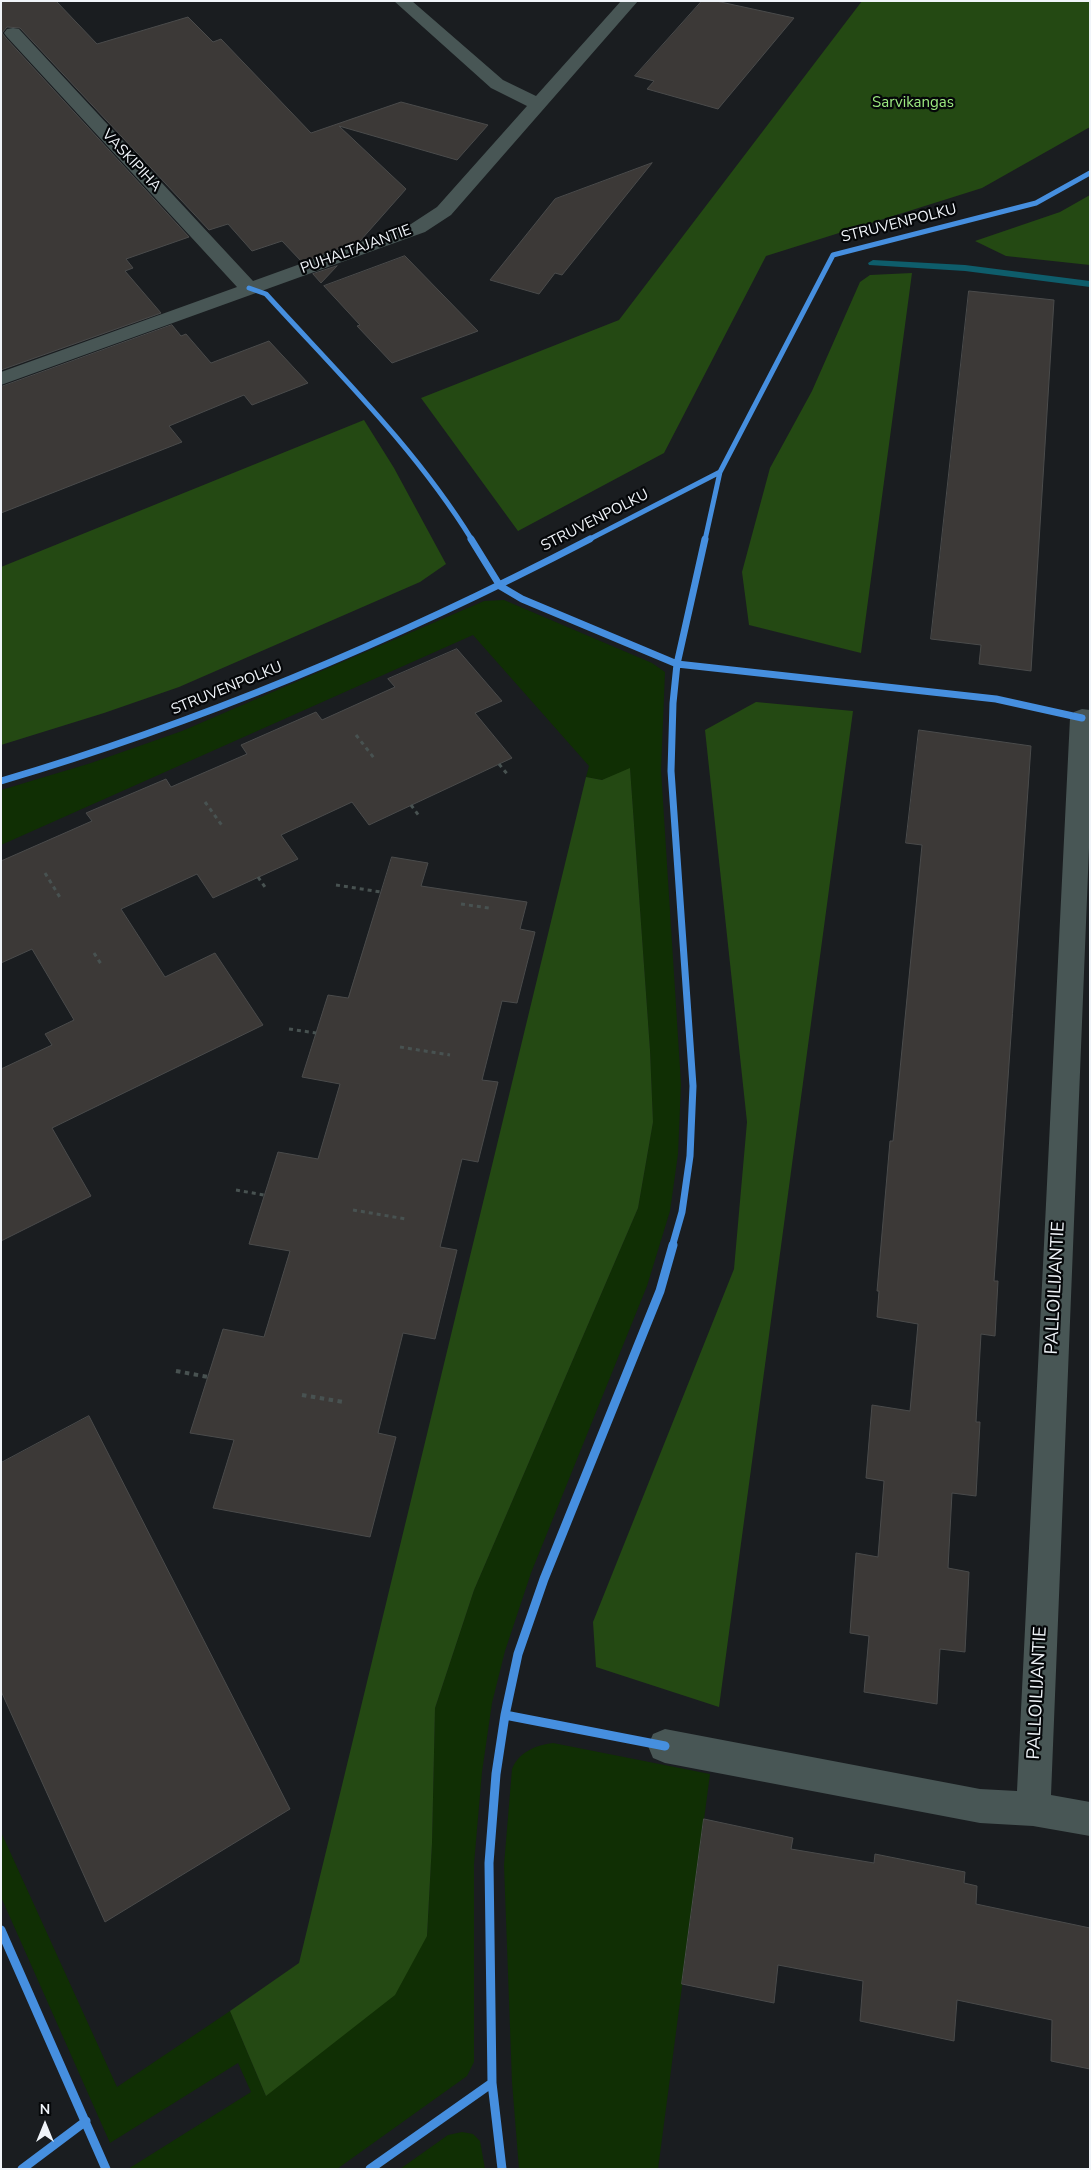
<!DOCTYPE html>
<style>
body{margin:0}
#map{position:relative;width:1091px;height:2170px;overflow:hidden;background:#1a1d20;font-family:"Nunito Sans",sans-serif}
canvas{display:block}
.frame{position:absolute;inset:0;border:2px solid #f0f4f9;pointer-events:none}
.north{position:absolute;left:20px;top:2100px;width:50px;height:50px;-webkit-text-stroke:4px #050709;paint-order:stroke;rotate:0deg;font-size:14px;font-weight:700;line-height:20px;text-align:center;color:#f0f4f9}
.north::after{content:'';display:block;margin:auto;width:18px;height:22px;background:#f0f4f9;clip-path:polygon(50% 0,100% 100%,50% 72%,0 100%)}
</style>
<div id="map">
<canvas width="1091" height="2170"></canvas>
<div class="frame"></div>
<div class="north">N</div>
</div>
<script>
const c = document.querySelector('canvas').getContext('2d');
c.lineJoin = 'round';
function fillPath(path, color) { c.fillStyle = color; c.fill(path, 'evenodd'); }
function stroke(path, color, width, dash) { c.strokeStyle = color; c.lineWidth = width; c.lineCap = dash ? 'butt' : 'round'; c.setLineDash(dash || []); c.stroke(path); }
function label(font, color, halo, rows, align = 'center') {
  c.font = font + ' "Nunito Sans",sans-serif'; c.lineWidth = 4.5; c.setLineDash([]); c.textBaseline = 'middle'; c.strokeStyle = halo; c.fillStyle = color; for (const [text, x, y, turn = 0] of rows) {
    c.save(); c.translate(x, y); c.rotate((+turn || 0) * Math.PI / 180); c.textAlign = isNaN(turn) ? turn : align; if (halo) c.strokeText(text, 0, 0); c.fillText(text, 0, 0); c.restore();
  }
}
const green = new Path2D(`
 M 504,600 L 652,663 L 665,672 L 661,770 L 681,1084 L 678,1154 L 670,1211 L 647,1286 L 531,1573 L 505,1651 L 492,1703 L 482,1772 L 474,1864 L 474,2062 L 467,2076 L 337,2169 L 128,2169 L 251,2092 L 238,2063 L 110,2143 L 1,1897 L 1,1832 L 117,2087 L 230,2011 L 266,2096 L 427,1936 L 432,1843 L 435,1708 L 474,1590 L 638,1208 L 653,1122 L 650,1050 L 630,769 L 602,780 L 586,777 L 589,766 L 473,635 L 1,845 L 1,790 L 91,763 L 182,731 L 484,601 Z
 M 553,1743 L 710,1774 L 658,2169 L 519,2169 L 512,2082 L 504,1865 L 512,1769 C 519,1752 536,1745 553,1743 Z
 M 462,2132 L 473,2134 L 480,2141 L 485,2169 L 400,2169 L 448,2135 Z`);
const forest = new Path2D(`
 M 862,1 L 1090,1 L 1090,127 L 982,188 L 766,256 L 664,453 L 518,531 L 421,398 L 619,320 Z
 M 1090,195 L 1090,265 L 1006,256 L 975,241 L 1060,212 Z
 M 912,273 L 861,653 L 749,625 L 742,572 L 770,468 L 812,391 L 860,282 L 870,275 Z
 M 364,420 L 394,468 L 446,564 L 420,582 L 179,687 L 104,713 L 1,745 L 1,567 Z
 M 756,702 L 853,711 L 719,1707 L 596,1667 L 593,1622 L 734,1269 L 747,1122 L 705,730 Z
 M 630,768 L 650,1050 L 653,1122 L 638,1208 L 474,1590 L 435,1708 L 432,1843 L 427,1936 L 395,1995 L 266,2096 L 230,2011 L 299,1963 L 586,777 L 602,780 Z`);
const stream = new Path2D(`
 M 873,260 L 965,265 L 1090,281 L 1090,287 L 965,271 L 869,265 L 868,263 Z`);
const building = new Path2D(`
 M 1,1 L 56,1 L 97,44 L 188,17 L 213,42 L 221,39 L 311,133 L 401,102 L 488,125 L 457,160 L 339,126 L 406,189 L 360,241 L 302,262 L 282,241 L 252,251 L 228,224 L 209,230 L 20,28 L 7,27 L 2,33 L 6,38 L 189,237 L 126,259 L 133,268 L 125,271 L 161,313 L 1,370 Z
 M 702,1 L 716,1 L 794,18 L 718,109 L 647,89 L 654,81 L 635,76 Z
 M 652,163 L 562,275 L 555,273 L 539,294 L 490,280 L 555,199 Z
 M 405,256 L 478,331 L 392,363 L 357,326 L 360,325 L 324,286 Z
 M 337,266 L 321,283 L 313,274 Z
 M 969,291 L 1054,300 L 1031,671 L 979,664 L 981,645 L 931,639 Z
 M 172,325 L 181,336 L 186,334 L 211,363 L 269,341 L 308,383 L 252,405 L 244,395 L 169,426 L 182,442 L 1,513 L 1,387 Z
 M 457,649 L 502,701 L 475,713 L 512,758 L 369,825 L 352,802 L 281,835 L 298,859 L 213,898 L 197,874 L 121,909 L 165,977 L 215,953 L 263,1025 L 52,1128 L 91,1196 L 1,1241 L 1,1069 L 52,1045 L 45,1034 L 74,1020 L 32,949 L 1,963 L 1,861 L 92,821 L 86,813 L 166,779 L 171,787 L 247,754 L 241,745 L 316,712 L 322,720 L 395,687 L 388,679 Z
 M 919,730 L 1031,746 L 994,1281 L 998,1281 L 995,1336 L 981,1334 L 976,1422 L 980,1422 L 976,1496 L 952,1493 L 948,1568 L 969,1572 L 965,1652 L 940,1649 L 937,1704 L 864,1692 L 869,1636 L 850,1633 L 856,1553 L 878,1557 L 884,1481 L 866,1478 L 872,1405 L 910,1411 L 918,1324 L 877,1317 L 879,1291 L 877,1291 L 890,1141 L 893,1141 L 922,845 L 906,843 Z
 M 392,857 L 428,863 L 421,886 L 527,902 L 520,929 L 535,932 L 517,1003 L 502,1001 L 482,1080 L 498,1082 L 478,1162 L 462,1159 L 440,1247 L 457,1250 L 435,1339 L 403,1333 L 378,1433 L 396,1437 L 370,1537 L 213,1508 L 234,1440 L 190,1433 L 223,1329 L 264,1337 L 290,1251 L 249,1244 L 278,1152 L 318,1159 L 340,1084 L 302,1077 L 328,995 L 348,998 Z
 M 89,1416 L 290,1809 L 105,1922 L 1,1691 L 1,1463 Z
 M 704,1819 L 793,1838 L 791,1849 L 874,1863 L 875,1854 L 965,1872 L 964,1883 L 977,1886 L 976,1904 L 1090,1928 L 1090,2069 L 1051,2061 L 1052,2020 L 957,2000 L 954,2041 L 860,2021 L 863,1981 L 778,1965 L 774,2003 L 682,1984 Z`);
const pathFar1 = new Path2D(`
 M 356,735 L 374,758
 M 499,764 L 508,775
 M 205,802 L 223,827
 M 411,805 L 419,816
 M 45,873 L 61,899
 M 258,877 L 265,887
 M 336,885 L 381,892
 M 461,904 L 489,908
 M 94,953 L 101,964
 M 289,1029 L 316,1033
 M 400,1047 L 450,1055
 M 236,1190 L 264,1195
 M 353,1210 L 406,1219`);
const path = new Path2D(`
 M 176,1371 L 208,1377
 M 302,1395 L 343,1402`);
const minor = new Path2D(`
 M 394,1 L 412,1 L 503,80 L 536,96 L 621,1 L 638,1 L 451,215 L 425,232 L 1,385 L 1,372 L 237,287 L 7,37 L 4,33 L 7,29 L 13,28 L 19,29 L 253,281 L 411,224 L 437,207 L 527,106 L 491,88 Z
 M 1082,709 L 1090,710 L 1090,823 L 1051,1795 L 1090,1802 L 1090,1836 L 1033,1826 L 980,1823 L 665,1763 L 653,1758 L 648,1746 L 653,1734 L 665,1729 L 980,1789 L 1017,1791 L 1070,718 L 1074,712 Z`);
const cyclewayFar2 = new Path2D(`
 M 249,288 L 266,294 C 338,373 416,449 472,540
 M 588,540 L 720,472 L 833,255 L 1036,203 L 1090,173
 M 705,540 L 720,472`);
const cyclewayFar1 = new Path2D(`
 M 471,539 L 500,586 L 522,599 L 677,664 L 996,699 L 1082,718
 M 1,781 C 205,721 402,637 590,539
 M 672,1247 L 682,1212 L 690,1156 L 693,1086 L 671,771 L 673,703 L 677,664 L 705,539`);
const cycleway = new Path2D(`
 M 505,1715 L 665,1746
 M 1,1930 L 106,2169
 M 22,2169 L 86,2121
 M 370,2169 L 492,2083
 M 502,2169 L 492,2083 L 489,1863 L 496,1774 L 505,1715 L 518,1654 L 544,1579 L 660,1291 L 673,1245`);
const farParknames = [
 ["Sarvikangas",913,103]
];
const farStreetnames = [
 ["VASKIPIHA",131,161,47],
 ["STRUVENPOLKU",899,224,-14],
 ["PUHALTAJANTIE",356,250,-20],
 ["STRUVENPOLKU",595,521,-27],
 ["STRUVENPOLKU",227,689,-22]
];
const streetNames = [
 ["PALLOILIJANTIE",1056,1288,-87],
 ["PALLOILIJANTIE",1038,1693,-87]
];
fillPath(green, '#102f04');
fillPath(forest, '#244913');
fillPath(stream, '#0e5d6b');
fillPath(building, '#3c3937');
stroke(building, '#4a4b4b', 1);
stroke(pathFar1, '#485251', 3, [4, 4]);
stroke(path, '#485251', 4, [4.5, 4.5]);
fillPath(minor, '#485655');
stroke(cyclewayFar2, '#468fdf', 5);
stroke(cyclewayFar1, '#468fdf', 7);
stroke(cycleway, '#468fdf', 9);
label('15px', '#9dea81', '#050709', farParknames);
label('15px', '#f0f4f9', '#050709', farStreetnames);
label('18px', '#f0f4f9', '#050709', streetNames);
</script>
